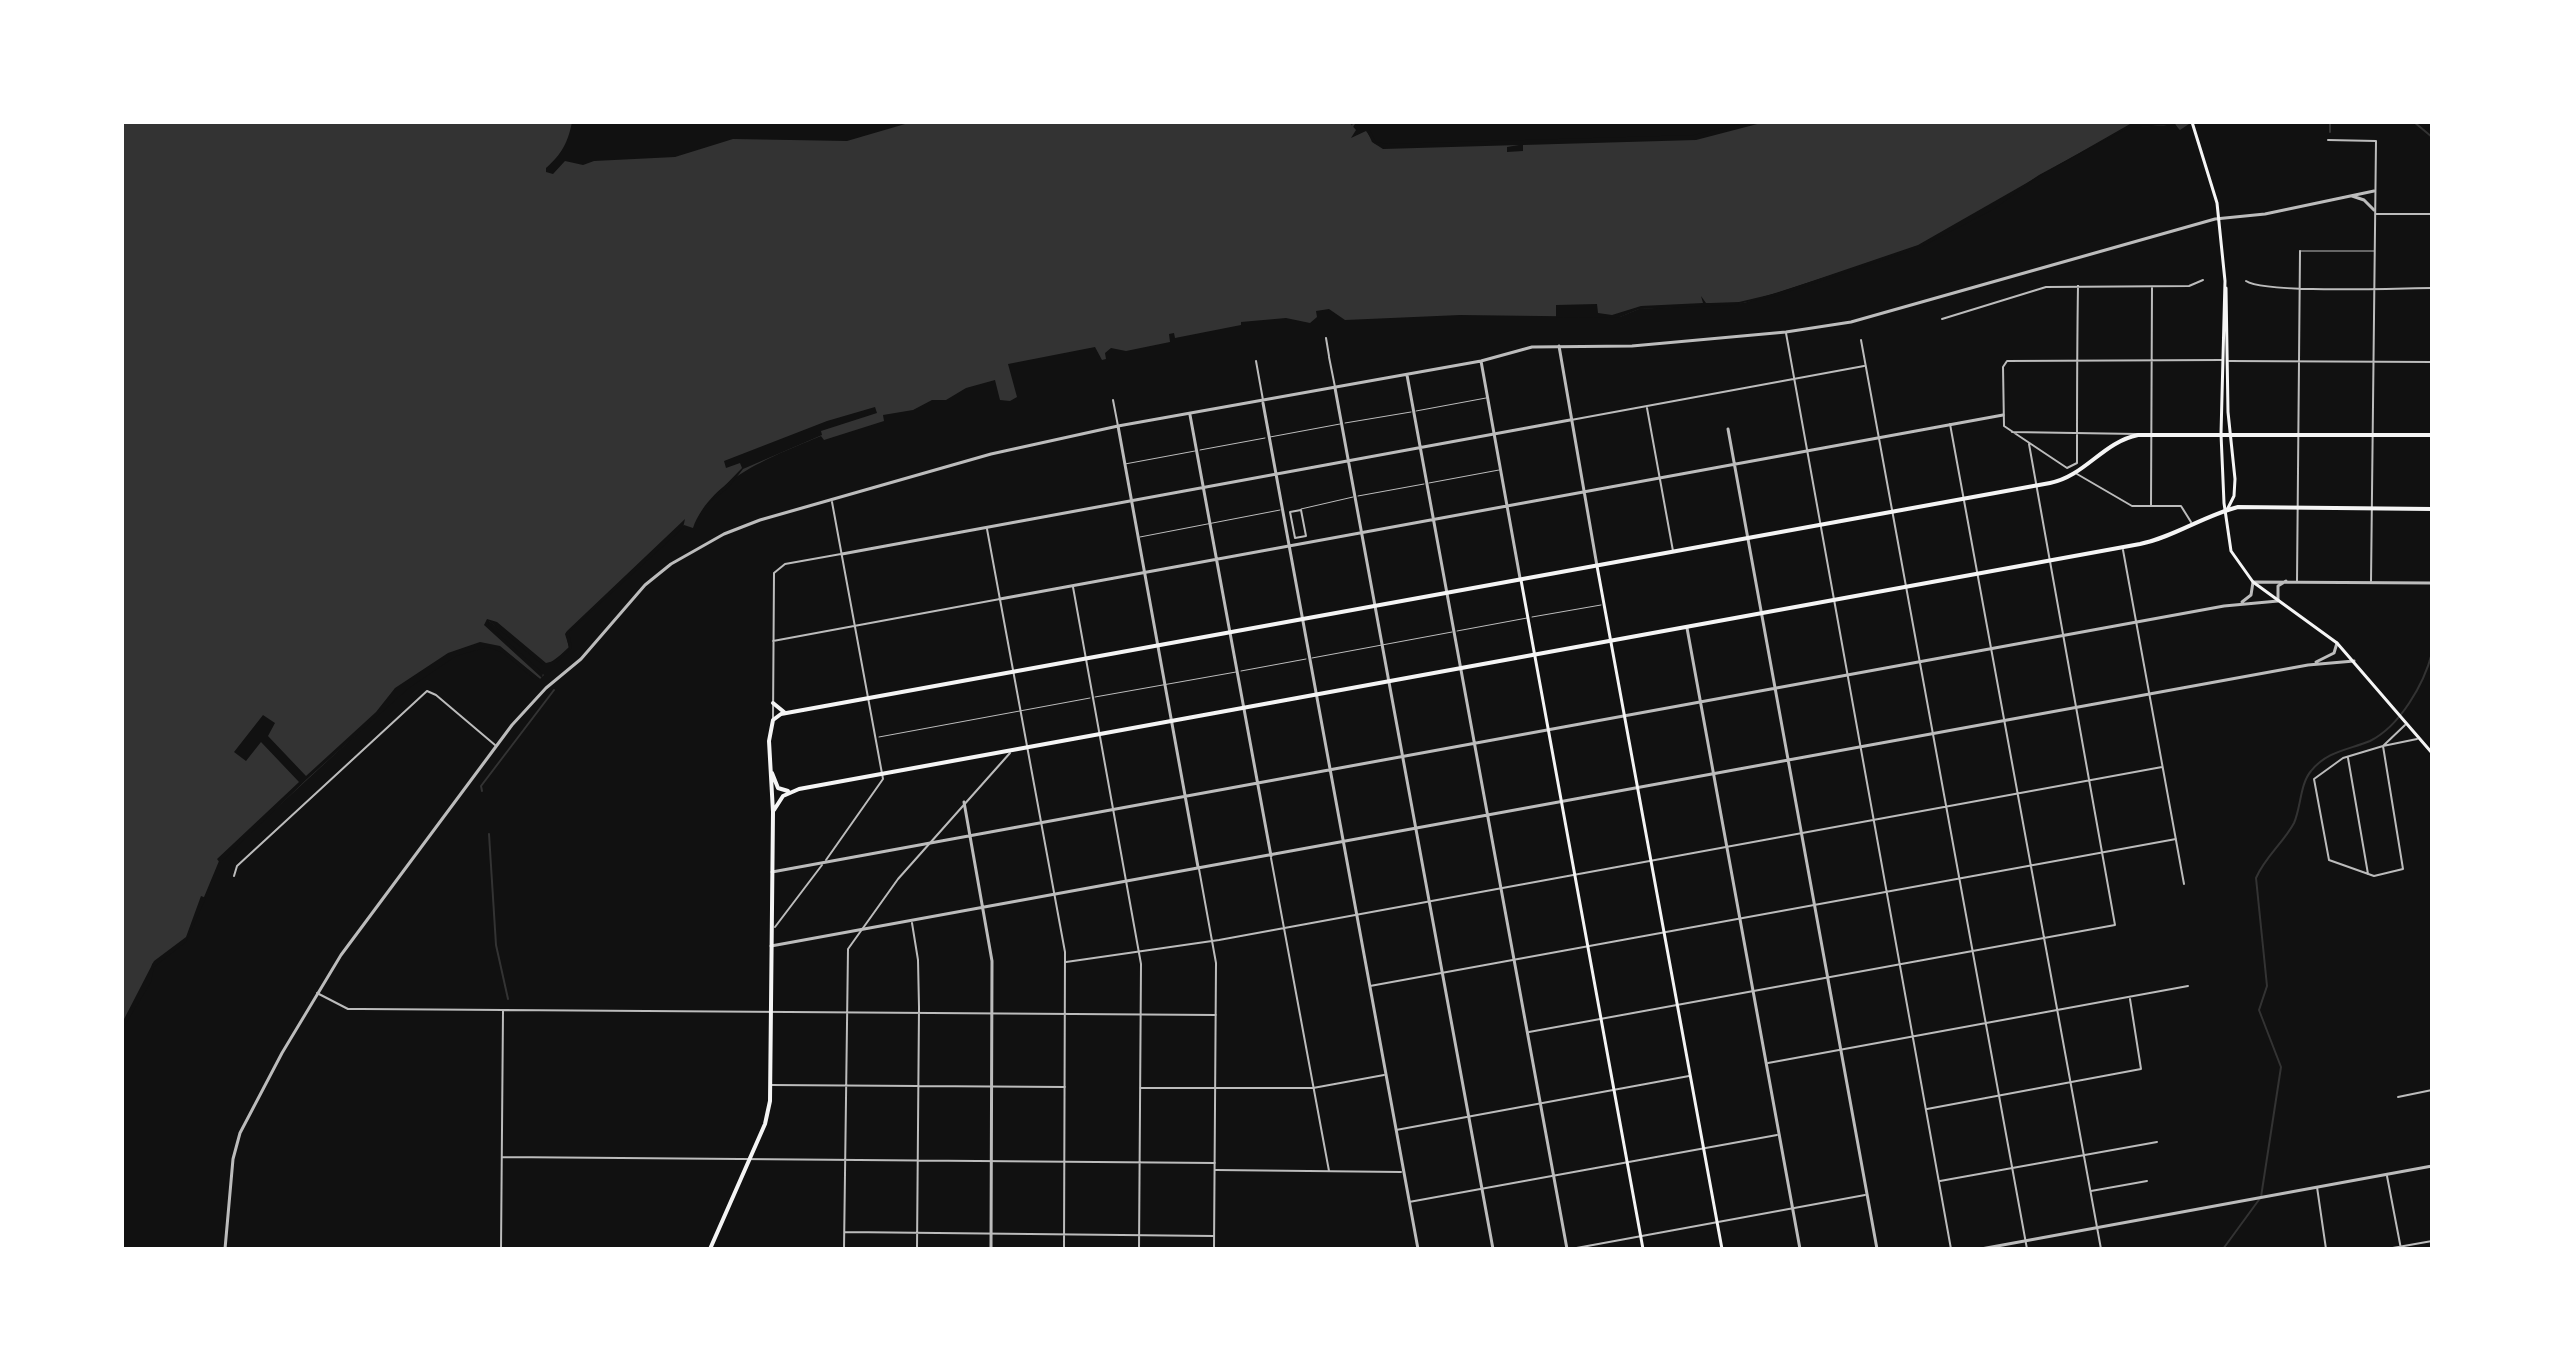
<!DOCTYPE html>
<style>
body{margin:0}
#map{position:relative;width:2554px;height:1371px;overflow:hidden;background:#111;font-family:"Source Sans 3",sans-serif}
canvas{display:block}
.frame{position:absolute;inset:0;border:124px solid #fff;pointer-events:none}
</style>
<div id="map">
<canvas width="2554" height="1371"></canvas>
<div class="frame"></div>
</div>
<script>
const c = document.querySelector('canvas').getContext('2d');
c.lineJoin = 'round';
function fillPath(path, color) { c.fillStyle = color; c.fill(path, 'evenodd'); }
function stroke(path, color, width, dash) { c.strokeStyle = color; c.lineWidth = width; c.lineCap = dash ? 'butt' : 'round'; c.setLineDash(dash || []); c.stroke(path); }
const water = new Path2D(`
 M 122,122 L 572,122 C 568,142 562,154 546,168 L 546,172 L 553,174 L 565,161 L 583,165 L 594,161 L 675,157 L 733,139 L 847,141 L 912,122 L 1349,122 L 1356,130 L 1351,138 L 1366,131 L 1375,144 L 1388,146 L 1701,138 L 1756,122 L 2192,122 L 2180,130 L 2175,125 L 2128,127 L 2039,175 L 1999,202 L 1920,247 L 1744,303 L 1639,309 L 1620,317 L 1460,315 L 1345,320 L 1329,309 L 1316,311 L 1317,317 L 1310,323 L 1286,318 L 1241,322 L 1241,325 L 1175,338 L 1174,333 L 1169,334 L 1170,342 L 1126,351 L 1111,348 L 1105,353 L 1106,359 L 1102,360 L 1095,347 L 1008,364 L 1017,397 L 1010,401 L 1000,400 L 995,380 L 966,388 L 946,400 L 932,400 L 913,410 L 883,415 L 884,421 L 824,440 L 821,436 C 776,455 712,477 693,528 L 684,525 L 566,633 L 569,649 L 547,665 L 489,621 L 486,625 L 544,675 L 540,679 L 500,647 L 469,647 L 412,683 L 219,861 L 187,938 L 152,964 L 150,978 L 122,1026 Z`);
const pier = new Path2D(`
 M 1747,122 L 1765,122 L 1696,140 L 1523,145 L 1523,151 L 1507,152 L 1507,147 L 1519,145 L 1383,149 L 1372,142 L 1368,133 L 1368,127 L 1376,142 L 1388,144 L 1694,135 Z
 M 2174,122 L 2179,130 L 2164,125 L 2128,128 L 2044,173 L 1994,209 L 1921,247 L 1779,295 L 1734,305 L 1639,309 L 1620,317 L 1556,318 L 1556,305 L 1597,304 L 1598,313 L 1612,315 L 1641,306 L 1703,303 L 1701,296 L 1706,303 L 1711,303 L 1739,302 L 1777,293 L 1918,245 L 2130,124 Z
 M 875,407 L 877,413 L 821,431 L 822,435 L 743,469 L 728,488 L 707,504 L 742,468 L 740,463 L 726,468 L 724,461 L 827,421 Z
 M 685,519 L 683,528 L 569,632 L 572,648 L 554,665 L 543,665 L 489,621 L 488,625 L 543,673 L 542,678 L 484,625 L 487,619 L 497,622 L 546,663 L 554,661 L 569,647 L 565,634 L 567,631 Z
 M 480,642 L 500,646 L 540,679 L 534,679 L 503,653 L 488,647 L 456,656 L 409,688 L 307,779 L 220,863 L 217,859 L 299,782 L 261,742 L 246,761 L 234,752 L 263,715 L 275,723 L 268,736 L 306,776 L 376,712 L 395,688 L 448,653 Z
 M 201,896 L 206,898 L 186,942 L 154,967 L 151,982 L 122,1030 L 122,1023 L 154,961 L 186,937 Z`);
const stream = new Path2D(`
 M 2414,122 L 2432,137
 M 1352,127 L 1355,122
 M 2330,132 L 2330,122
 M 482,791 L 481,786 L 554,690
 M 489,834 L 496,945 L 508,999
 M 2223,1249 L 2261,1197 L 2281,1067 L 2259,1010 L 2267,986 L 2256,878 C 2265,857 2284,842 2294,823 C 2301,807 2300,784 2311,771 C 2327,751 2348,750 2370,741 C 2400,726 2424,684 2432,653`);
const service = new Path2D(`
 M 2300,251 L 2374,251
 M 1416,411 L 1486,398
 M 1345,423 L 1411,412
 M 1270,437 L 1340,424
 M 1200,450 L 1265,438
 M 1125,464 L 1195,451
 M 1429,483 L 1499,470
 M 1358,496 L 1424,484
 M 1301,509 L 1353,497
 M 1140,537 L 1280,510
 M 1532,617 L 1601,605
 M 1457,631 L 1527,618
 M 1312,658 L 1452,632
 M 1241,671 L 1306,659
 M 1095,697 L 1236,672
 M 879,737 L 1090,698`);
const pedestrian = new Path2D(`
 M 1326,338 L 1329,356
 M 1113,400 L 1118,426
 M 1301,510 L 1306,536 L 1295,538 L 1290,512 Z`);
const minor = new Path2D(`
 M 2328,140 L 2376,141 L 2371,581
 M 2376,214 L 2432,214
 M 2246,281 C 2265,294 2401,288 2432,288
 M 2078,286 C 2077,345 2077,404 2077,463 L 2067,468 L 2004,426 L 2003,367 L 2007,361 L 2222,360
 M 1942,319 L 2046,287 L 2189,286 L 2203,280
 M 1786,333 L 1951,1249
 M 1861,340 L 2027,1249
 M 1329,357 L 1335,387
 M 1256,361 L 1263,400
 M 2229,361 L 2432,362
 M 1647,408 L 1673,551
 M 1571,420 L 1864,366
 M 1950,424 L 2101,1249
 M 2012,432 L 2137,434
 M 2077,474 L 2132,506 L 2181,506 L 2191,522
 M 2151,506 L 2152,287
 M 987,529 L 1065,952 L 1064,1249
 M 2123,550 L 2184,884
 M 2297,581 L 2300,251
 M 1073,587 L 1141,964 L 1139,1249
 M 773,641 L 1000,599
 M 773,719 L 774,573 L 785,564 L 841,554
 M 2405,725 L 2383,746 L 2343,758 L 2314,779 L 2329,860 L 2374,876 L 2403,869 L 2383,746 L 2417,739
 M 2348,758 L 2368,874
 M 1271,858 L 1329,1171
 M 826,860 L 883,779 L 832,502
 M 1199,869 L 1216,963 L 1214,1249
 M 234,876 L 237,866 L 427,691 L 436,695 L 495,745
 M 912,923 L 918,960 L 919,1007 L 917,1249
 M 775,927 L 822,865
 M 1066,962 L 1219,940 L 2162,767
 M 1370,986 L 2176,839
 M 317,993 L 348,1009 L 361,1009 L 1216,1015
 M 1529,1032 L 2115,925 L 2029,444
 M 1768,1063 L 2188,986
 M 771,1085 L 1065,1087
 M 1140,1088 L 1313,1088 L 1384,1075
 M 2398,1097 L 2432,1090
 M 1927,1109 L 2141,1069 L 2130,999
 M 1396,1130 L 1689,1076
 M 502,1157 L 1215,1163
 M 1216,1170 L 1401,1172
 M 2387,1176 L 2401,1249
 M 1940,1181 L 2157,1142
 M 2317,1187 L 2326,1249
 M 2091,1191 L 2147,1181
 M 1409,1202 L 1777,1135
 M 845,1232 L 1214,1236
 M 501,1249 L 503,1011
 M 844,1249 L 848,949 L 898,879 L 1010,753
 M 1571,1249 L 1865,1195
 M 2387,1249 L 2432,1241`);
const tertiary = new Path2D(`
 M 2352,196 L 2364,200 L 2374,210
 M 1559,346 L 1597,566
 M 1481,361 L 1520,578
 M 1407,375 L 1567,1249
 M 1335,388 L 1493,1249
 M 1263,403 L 1418,1249
 M 1190,415 L 1271,856
 M 1118,426 L 1198,867
 M 1728,429 L 1877,1249
 M 842,554 L 1570,420
 M 1000,599 L 2003,415
 M 2242,602 L 2251,595 L 2253,582 L 2432,583
 M 1687,628 L 1800,1249
 M 2316,662 L 2334,653 L 2337,643
 M 964,802 L 992,961 L 991,1249
 M 772,872 L 2224,606 L 2278,601 L 2278,586 L 2286,581
 M 771,946 L 2308,665 L 2354,661
 M 225,1249 L 233,1159 L 240,1133 L 282,1053 L 341,955 L 512,725 L 546,688 L 581,659 L 645,585 L 671,564 L 724,534 L 760,520 L 991,454 L 1118,426 L 1481,361 L 1532,347 L 1632,346 L 1786,332 L 1851,322 L 2215,219 L 2265,214 L 2374,191
 M 1981,1249 L 2432,1166`);
const secondary = new Path2D(`
 M 2192,122 L 2217,203 L 2225,281
 M 2225,281 L 2221,434 L 2224,503 L 2231,551 L 2253,582 L 2337,643 L 2432,753
 M 2226,288 L 2228,412 L 2235,479 L 2234,496 L 2227,510
 M 1597,566 L 1722,1249
 M 1521,580 L 1643,1249`);
const trunk = new Path2D(`
 M 773,703 L 784,712
 M 772,773 L 778,788 L 788,791
 M 774,810 L 783,796 L 799,789 L 2140,544 C 2174,537 2203,516 2238,507 L 2432,509
 M 710,1249 L 765,1124 L 770,1101 L 773,812 L 769,741 L 773,720 L 781,714 L 2050,483 C 2085,476 2103,442 2138,435 L 2432,435`);
fillPath(water, '#333');
fillPath(pier, '#111');
stroke(stream, '#333', 2);
stroke(service, '#bcbcbc', 1);
stroke(pedestrian, '#bcbcbc', 2);
stroke(minor, '#bcbcbc', 2);
stroke(tertiary, '#bcbcbc', 3);
stroke(secondary, '#f5f5f5', 3);
stroke(trunk, '#f5f5f5', 4);
</script>
